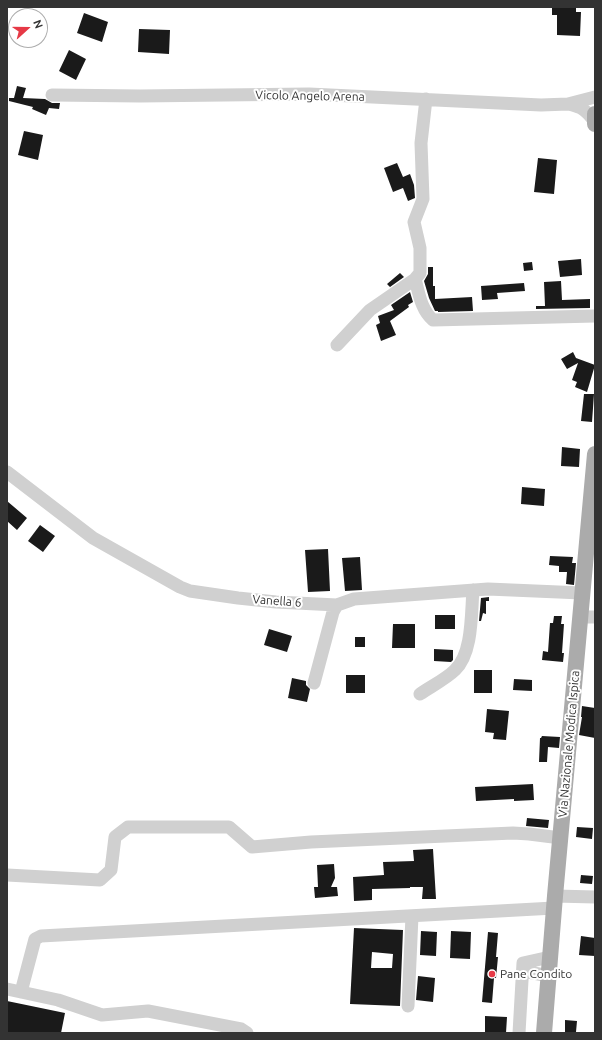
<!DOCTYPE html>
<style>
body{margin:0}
#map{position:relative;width:602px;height:1040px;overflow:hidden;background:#fff;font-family:Ubuntu,sans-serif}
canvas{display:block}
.frame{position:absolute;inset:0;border:8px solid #333;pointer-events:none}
.north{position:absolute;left:8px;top:8px;width:40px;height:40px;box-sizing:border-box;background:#fff;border:1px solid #adadad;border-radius:50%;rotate:69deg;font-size:11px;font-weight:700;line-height:16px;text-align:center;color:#333}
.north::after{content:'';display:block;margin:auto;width:14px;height:18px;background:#e63946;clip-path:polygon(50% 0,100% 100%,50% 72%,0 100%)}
</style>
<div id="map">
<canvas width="602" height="1040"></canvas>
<div class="frame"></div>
<div class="north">N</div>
</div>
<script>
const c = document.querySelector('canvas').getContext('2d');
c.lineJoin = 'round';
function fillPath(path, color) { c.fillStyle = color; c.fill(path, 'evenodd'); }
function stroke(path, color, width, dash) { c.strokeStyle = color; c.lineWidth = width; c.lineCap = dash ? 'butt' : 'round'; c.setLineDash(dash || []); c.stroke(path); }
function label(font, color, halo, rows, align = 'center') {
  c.font = font + ' Ubuntu,sans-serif'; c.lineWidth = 4; c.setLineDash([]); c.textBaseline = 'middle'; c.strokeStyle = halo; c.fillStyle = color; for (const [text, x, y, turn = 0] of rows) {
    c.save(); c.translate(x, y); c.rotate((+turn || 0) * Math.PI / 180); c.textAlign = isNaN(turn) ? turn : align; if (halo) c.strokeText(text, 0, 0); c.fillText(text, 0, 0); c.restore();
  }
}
const building = new Path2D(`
 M 552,7 L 576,7 L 576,12 L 581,12 L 580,36 L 557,35 L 557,15 L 552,15 Z
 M 84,13 L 108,22 L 102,42 L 77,33 Z
 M 139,29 L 170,30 L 169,54 L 138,52 Z
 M 69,50 L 86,59 L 76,80 L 59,71 Z
 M 17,86 L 26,88 L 23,98 L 45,99 L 52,103 L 60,103 L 59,109 L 49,108 L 46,115 L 32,109 L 33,107 L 9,101 L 9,98 L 14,98 Z
 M 24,131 L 43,135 L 38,160 L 18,155 Z
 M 538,158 L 557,160 L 554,194 L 534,192 Z
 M 397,163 L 403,177 L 410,174 L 414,185 L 415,198 L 408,201 L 403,188 L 393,192 L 384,168 Z
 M 581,259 L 582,275 L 560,277 L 558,261 Z
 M 532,262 L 533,270 L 524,271 L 523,263 Z
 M 428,267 L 433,267 L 433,286 L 435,286 L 435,299 L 472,297 L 473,311 L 438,312 L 438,311 L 435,311 L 429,298 L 424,281 L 428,274 Z
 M 400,273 L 404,277 L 390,287 L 387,284 Z
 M 561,281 L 562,300 L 590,299 L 590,308 L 536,309 L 536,306 L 545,306 L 544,282 Z
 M 524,283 L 525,291 L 497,293 L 498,299 L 482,300 L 481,286 Z
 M 410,292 L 413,302 L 408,305 L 409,307 L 390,321 L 396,335 L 381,341 L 376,325 L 380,323 L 378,316 L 394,310 L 391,305 Z
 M 573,352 L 576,358 L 595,365 L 587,392 L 575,387 L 577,382 L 572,380 L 578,363 L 567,369 L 561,359 Z
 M 584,394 L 594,394 L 592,422 L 581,421 Z
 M 562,447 L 580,449 L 579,467 L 561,466 Z
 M 522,487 L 545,489 L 544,506 L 521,504 Z
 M 7,501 L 27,518 L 17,530 L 7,521 Z
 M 40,525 L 55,536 L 43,552 L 28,541 Z
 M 328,549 L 330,591 L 308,592 L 305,550 Z
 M 550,556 L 573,557 L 572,563 L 576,563 L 574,585 L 566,584 L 567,572 L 559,572 L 559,566 L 549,565 Z
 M 360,557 L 362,590 L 345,591 L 342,558 Z
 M 489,597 L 489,601 L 486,601 L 486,614 L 483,613 L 481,621 L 479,621 L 481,598 Z
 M 435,615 L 455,615 L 455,629 L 435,629 Z
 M 554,616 L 562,616 L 561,624 L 564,624 L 562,653 L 564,653 L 563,662 L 542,660 L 543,651 L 548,652 L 550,623 L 553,623 Z
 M 393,624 L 415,624 L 415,648 L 392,648 Z
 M 269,629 L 292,636 L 287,652 L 264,645 Z
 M 355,637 L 365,637 L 365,647 L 355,647 Z
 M 434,649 L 453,650 L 453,660 L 451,662 L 434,661 Z
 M 474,670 L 492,670 L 492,693 L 474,693 Z
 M 346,675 L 365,675 L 365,693 L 346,693 Z
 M 292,678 L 306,681 L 306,685 L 310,689 L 307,702 L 288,698 Z
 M 514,679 L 532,680 L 532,691 L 513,690 Z
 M 582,706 L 595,708 L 595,738 L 579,735 L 582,717 L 581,717 Z
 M 487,709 L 509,711 L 506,740 L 493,739 L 494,733 L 485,732 Z
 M 542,736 L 560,737 L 559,748 L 548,747 L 547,762 L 539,762 L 540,738 L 541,738 Z
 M 533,784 L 534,800 L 514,801 L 514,799 L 476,801 L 475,787 Z
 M 527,818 L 549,820 L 548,828 L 526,826 Z
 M 577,827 L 593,828 L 592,839 L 576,837 Z
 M 433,849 L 436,899 L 422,899 L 423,887 L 410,887 L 410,888 L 372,889 L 372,900 L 354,901 L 353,877 L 384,875 L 383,862 L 414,861 L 413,850 Z
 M 334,864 L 335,878 L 331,887 L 337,887 L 338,896 L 315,898 L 314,887 L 318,887 L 317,865 Z
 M 581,875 L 593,876 L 592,884 L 580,883 Z
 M 354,928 L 403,930 L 400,1006 L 350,1004 ZM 372,952 L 393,954 L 392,968 L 371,968 Z
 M 421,931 L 437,932 L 436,956 L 420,955 Z
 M 451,931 L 471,932 L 470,959 L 450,958 Z
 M 488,932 L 498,933 L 496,957 L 498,957 L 496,978 L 494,978 L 492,1003 L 482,1002 Z
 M 581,936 L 595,938 L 595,956 L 579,955 Z
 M 418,976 L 435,978 L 433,1002 L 416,1000 Z
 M 7,1001 L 65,1013 L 61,1033 L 7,1033 Z
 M 485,1016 L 507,1017 L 506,1033 L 485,1033 Z
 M 565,1020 L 577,1021 L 576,1032 L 565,1032 Z`);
const minor = new Path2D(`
 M 52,95 L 140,96 L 309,94 L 541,105 L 568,104 L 595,97
 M 568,104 C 582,107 586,110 595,122
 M 415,279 C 419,293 421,310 433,320 L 595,316
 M 337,345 L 370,310 L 415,279 L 420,273 L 420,248 L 414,222 L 423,199 L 421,143 L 426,99
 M 7,472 L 93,538 L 180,587 L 190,591 L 238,598 L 276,602 L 337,605 L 354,599 L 488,589 L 582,593
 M 580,617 L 595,617
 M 314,683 L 333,612 L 337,605
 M 420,694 C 430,687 446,679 455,670 C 473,653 471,613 473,590
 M 7,875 L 100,880 L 111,870 L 115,837 L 128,827 L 229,827 L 252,847 L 311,842 L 513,833 L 529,834 L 561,838
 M 555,896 L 595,897
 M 523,971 L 549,976
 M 7,989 L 58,1000 L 102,1015 L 148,1011 L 241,1029 L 247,1033
 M 21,992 L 35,939 L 41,936 L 554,908
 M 408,1006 L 412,916
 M 519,1033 L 523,963 L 550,957`);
const major = new Path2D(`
 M 595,114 L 595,124
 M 544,1033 L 555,896 L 595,454`);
const markers = [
 [492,974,4,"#e63946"]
];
const streetNames = [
 ["Vicolo Angelo Arena",310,96,1],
 ["Vanella 6",277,601,4],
 ["Via Nazionale Modica Ispica",569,744,-85]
];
const poiNames = [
 ["Pane Condito",500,974]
];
fillPath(building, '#1a1a1a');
stroke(minor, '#d0d0d0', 13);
stroke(major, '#ababab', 16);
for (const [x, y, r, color] of markers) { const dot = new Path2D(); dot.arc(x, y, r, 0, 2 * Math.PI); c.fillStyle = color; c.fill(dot); stroke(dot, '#fff', 1.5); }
label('12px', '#333', '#fff', streetNames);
label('12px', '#333', '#fff', poiNames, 'left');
</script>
